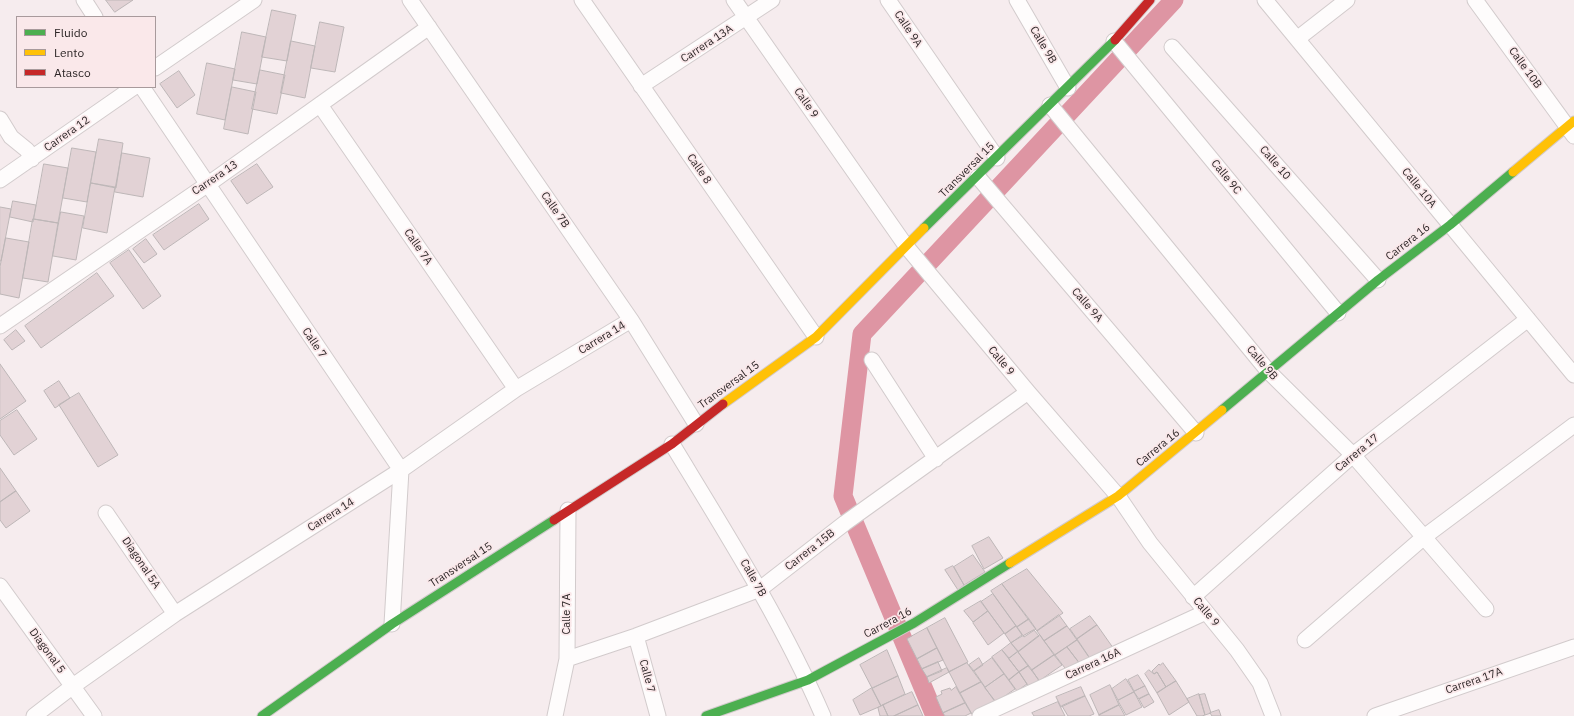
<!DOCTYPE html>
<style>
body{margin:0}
#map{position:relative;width:1574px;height:716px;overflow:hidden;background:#f6ecee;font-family:"IBM Plex Sans",sans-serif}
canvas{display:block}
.legend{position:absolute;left:16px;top:16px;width:140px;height:72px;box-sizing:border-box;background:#fae8ea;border:1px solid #a89a9c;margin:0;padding:5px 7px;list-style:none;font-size:12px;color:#2d2627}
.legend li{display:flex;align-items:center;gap:8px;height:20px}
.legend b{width:20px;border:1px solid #a89a9c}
</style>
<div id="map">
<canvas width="1574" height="716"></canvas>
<ul class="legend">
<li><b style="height:5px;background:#4caf50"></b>Fluido</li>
<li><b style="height:5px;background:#ffc107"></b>Lento</li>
<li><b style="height:5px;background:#c62828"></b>Atasco</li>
</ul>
</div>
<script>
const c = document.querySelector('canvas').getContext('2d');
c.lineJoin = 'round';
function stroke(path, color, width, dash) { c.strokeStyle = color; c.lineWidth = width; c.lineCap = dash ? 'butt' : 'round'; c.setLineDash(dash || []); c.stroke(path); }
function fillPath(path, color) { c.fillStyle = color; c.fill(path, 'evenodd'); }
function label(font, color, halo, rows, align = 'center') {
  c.font = font + ' "IBM Plex Sans",sans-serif'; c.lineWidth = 3.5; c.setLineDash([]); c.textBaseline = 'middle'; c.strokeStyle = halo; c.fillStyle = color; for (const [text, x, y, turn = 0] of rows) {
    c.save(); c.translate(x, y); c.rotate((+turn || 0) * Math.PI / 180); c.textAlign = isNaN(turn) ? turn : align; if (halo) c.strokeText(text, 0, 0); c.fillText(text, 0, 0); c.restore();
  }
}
const canal = new Path2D(`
 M 935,716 L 843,496 L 862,334 L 1174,0`);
const building = new Path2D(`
 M 106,0 L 133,0 L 115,12 Z
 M 272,10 L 296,15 L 287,61 L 262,57 Z
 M 320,22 L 344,27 L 335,72 L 311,68 Z
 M 242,32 L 266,37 L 257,84 L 233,80 Z
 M 291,41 L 315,46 L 305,98 L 281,93 Z
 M 207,63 L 235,69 L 225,120 L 197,114 Z
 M 260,70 L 285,75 L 277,114 L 252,109 Z
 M 179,71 L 195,95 L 177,108 L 160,84 Z
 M 232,87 L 256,92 L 248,134 L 224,129 Z
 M 99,139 L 123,143 L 116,188 L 91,183 Z
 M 72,148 L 96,152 L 87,202 L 63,198 Z
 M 122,153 L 150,158 L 143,197 L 115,192 Z
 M 44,164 L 68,168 L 58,223 L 34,219 Z
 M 257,164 L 273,187 L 247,204 L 231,181 Z
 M 91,183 L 115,187 L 107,233 L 83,228 Z
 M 13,201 L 36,205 L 33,222 L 10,217 Z
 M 199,204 L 209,219 L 164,250 L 153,235 Z
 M 0,207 L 11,209 L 1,261 L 0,261 Z
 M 61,212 L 84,216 L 76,260 L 53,256 Z
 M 33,219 L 58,223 L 48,282 L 23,278 Z
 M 6,238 L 29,242 L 19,298 L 0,294 L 0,267 Z
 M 146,239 L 157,254 L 144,263 L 133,249 Z
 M 129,250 L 161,296 L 143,309 L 110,263 Z
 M 97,273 L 114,296 L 41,348 L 25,326 Z
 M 16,330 L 25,341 L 12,350 L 4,340 Z
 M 0,364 L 26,401 L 0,419 Z
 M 59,381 L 70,398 L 55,408 L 44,391 Z
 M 79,393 L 118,455 L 98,467 L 59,405 Z
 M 17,410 L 37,439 L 14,455 L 0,435 L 0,421 Z
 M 0,468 L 16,491 L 0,502 Z
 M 16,491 L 30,511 L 6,528 L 0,520 L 0,502 Z
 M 989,537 L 1003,558 L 984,569 L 972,546 Z
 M 973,555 L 985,572 L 964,585 L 954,567 Z
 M 953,566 L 964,585 L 958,590 L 945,570 Z
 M 1027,569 L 1063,613 L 1037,631 L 1002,584 Z
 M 1002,584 L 1029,619 L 1017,627 L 991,591 Z
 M 993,594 L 1016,626 L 1005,634 L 981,602 Z
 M 981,601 L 988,611 L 973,622 L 964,611 Z
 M 988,611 L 1004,633 L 988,645 L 973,623 Z
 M 1059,615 L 1067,626 L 1044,641 L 1037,631 Z
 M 1090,616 L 1097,625 L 1077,639 L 1070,629 Z
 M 945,618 L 968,662 L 949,672 L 927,628 Z
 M 1029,619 L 1036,629 L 1024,637 L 1017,627 Z
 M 1097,625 L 1116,652 L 1093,663 L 1077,639 Z
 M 1016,626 L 1022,635 L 1011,643 L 1005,634 Z
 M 1067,626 L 1077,640 L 1055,655 L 1044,641 Z
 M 927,628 L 937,648 L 917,659 L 907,639 Z
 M 1034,630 L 1039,636 L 1018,652 L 1011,643 Z
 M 1040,635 L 1054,655 L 1032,670 L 1018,652 Z
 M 1077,640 L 1093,663 L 1083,668 L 1067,647 Z
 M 1011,643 L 1018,651 L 1009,658 L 1002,650 Z
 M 1067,647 L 1081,665 L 1068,672 L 1055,655 Z
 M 937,648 L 943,660 L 922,669 L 917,659 Z
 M 887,650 L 898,676 L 872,688 L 860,665 Z
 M 1002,650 L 1019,672 L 1009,680 L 992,657 Z
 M 1018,652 L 1028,666 L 1019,672 L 1009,659 Z
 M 1054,655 L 1062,665 L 1039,681 L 1032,670 Z
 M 979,658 L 983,665 L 974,671 L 969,665 Z
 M 992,658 L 1004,674 L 985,687 L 974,671 Z
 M 938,662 L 942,671 L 927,677 L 922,669 Z
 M 967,663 L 981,682 L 960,693 L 949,672 Z
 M 1163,663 L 1176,681 L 1166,687 L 1157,672 L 1154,674 L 1152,671 L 1159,664 L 1160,665 Z
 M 1028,666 L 1039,680 L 1029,687 L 1019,672 Z
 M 947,668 L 949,672 L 929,683 L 927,677 Z
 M 1149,670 L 1154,674 L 1157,672 L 1166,687 L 1157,693 L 1145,674 Z
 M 1019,672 L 1027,684 L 1017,691 L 1009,680 Z
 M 1004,674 L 1015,689 L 996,702 L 985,688 Z
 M 1138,675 L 1145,686 L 1134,691 L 1128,680 Z
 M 898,676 L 905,694 L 881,706 L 872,689 Z
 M 1126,679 L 1134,692 L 1118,700 L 1112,689 Z
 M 1176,681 L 1189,702 L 1169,715 L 1157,693 Z
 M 981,682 L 998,706 L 973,716 L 960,693 Z
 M 1110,685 L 1119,705 L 1099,715 L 1090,695 Z
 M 1145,686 L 1149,694 L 1139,699 L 1134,692 Z
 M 956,687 L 965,703 L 943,713 L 936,697 L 942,694 L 941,691 L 950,688 L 951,690 Z
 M 1081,687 L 1085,696 L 1061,707 L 1056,697 Z
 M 872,688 L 881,706 L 860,715 L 853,700 Z
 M 912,692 L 918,705 L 894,716 L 888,716 L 883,705 Z
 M 1134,692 L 1142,707 L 1126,715 L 1118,701 Z
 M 1149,694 L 1154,702 L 1144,708 L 1139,699 Z
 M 1199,694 L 1205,715 L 1202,716 L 1197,716 L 1187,699 Z
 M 1205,694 L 1211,713 L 1205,715 L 1199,695 Z
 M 1085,696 L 1094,714 L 1089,716 L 1068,716 L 1062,706 Z
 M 1058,702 L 1065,716 L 1034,716 L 1032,713 Z
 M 965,703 L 971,713 L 965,716 L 945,716 L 943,713 Z
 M 883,705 L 888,716 L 880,716 L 878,708 Z
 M 918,705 L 923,716 L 894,716 Z
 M 1119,705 L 1125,716 L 1099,716 L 1099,715 Z
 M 1219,710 L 1221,716 L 1212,716 L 1210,713 Z`);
const street = new Path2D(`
 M 84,0 L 95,17
 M 410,0 L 631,320 L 696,424
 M 582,0 L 816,337
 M 734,0 L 906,246 L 1028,392 L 1118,496 L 1150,543 L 1237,650 L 1260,683 L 1273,716
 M 888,0 L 997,158
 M 1017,0 L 1068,88
 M 1265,0 L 1574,375
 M 1475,0 L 1574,136
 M 1297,39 L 1347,0
 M 1114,41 L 1338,313
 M 1172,47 L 1378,280
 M 155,68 L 254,0
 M 641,86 L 772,0
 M 142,87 L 401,470 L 392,624
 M 320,105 L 516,389
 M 1050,105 L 1268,371 L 1353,455 L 1486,609
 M 0,119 L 11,137 L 27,150 L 32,159
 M 978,177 L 1196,433
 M 0,180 L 134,87
 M 0,326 L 214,180 L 429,27
 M 872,360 L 936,459
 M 672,444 C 726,533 782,621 823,716
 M 106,513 L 175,614
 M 0,586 L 94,716
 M 1193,597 L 1353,455 L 1528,319
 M 636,636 L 658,716
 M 1305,640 L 1424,537 L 1574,425
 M 567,659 L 636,636 L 760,589 L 845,523 L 1028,392
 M 34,716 L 73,686 L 175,614 L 401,470 L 516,389 L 631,320
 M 555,716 L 567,659 L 568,510
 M 980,716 L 1206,612
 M 1375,716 L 1574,647`);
const fast = new Path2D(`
 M 924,228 L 1115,40
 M 1222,410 L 1378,280 L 1450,225 L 1513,172
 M 262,716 L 392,624 L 554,520
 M 706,716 L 808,680 L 914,623 L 1010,563`);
const slow = new Path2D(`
 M 1513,172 L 1574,121
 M 723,404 L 816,337 L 924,228
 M 1010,563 L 1118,496 L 1222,410`);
const jam = new Path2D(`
 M 1115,40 L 1150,0
 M 554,520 L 672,444 L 723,404`);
const streetNames = [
 ["Calle 9A",908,29,56],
 ["Carrera 13A",707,44,-33],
 ["Calle 9B",1043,45,59],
 ["Calle 10B",1525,68,54],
 ["Calle 9",806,103,55],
 ["Carrera 12",67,134,-35],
 ["Calle 10",1275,163,49],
 ["Calle 8",699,169,55],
 ["Transversal 15",967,170,-45],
 ["Calle 9C",1226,177,51],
 ["Carrera 13",215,178,-34],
 ["Calle 10A",1419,188,51],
 ["Calle 7B",555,210,55],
 ["Carrera 16",1408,242,-38],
 ["Calle 7A",418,247,55],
 ["Calle 9A",1087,305,49],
 ["Carrera 14",602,338,-31],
 ["Calle 7",314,343,56],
 ["Calle 9",1001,361,50],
 ["Calle 9B",1262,363,49],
 ["Transversal 15",729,385,-36],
 ["Carrera 16",1158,448,-39],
 ["Carrera 17",1357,453,-39],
 ["Carrera 14",331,515,-32],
 ["Carrera 15B",810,550,-38],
 ["Diagonal 5A",141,563,56],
 ["Transversal 15",461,565,-33],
 ["Calle 7B",753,578,60],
 ["Calle 9",1206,612,50],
 ["Calle 7A",567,614,-90],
 ["Carrera 16",888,623,-28],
 ["Diagonal 5",47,651,54],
 ["Carrera 16A",1093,664,-25],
 ["Calle 7",647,676,75],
 ["Carrera 17A",1474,681,-19]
];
stroke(canal, '#de95a3', 19);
fillPath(building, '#e2d2d5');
stroke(building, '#bdb6b7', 1);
stroke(street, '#d2cbcc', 17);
stroke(fast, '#d2cbcc', 11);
stroke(slow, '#d2cbcc', 11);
stroke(jam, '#d2cbcc', 11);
stroke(street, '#fefcfc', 15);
stroke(fast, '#4caf50', 9);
stroke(slow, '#ffc107', 9);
stroke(jam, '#c62828', 9);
label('11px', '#2d2627', '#fae8ea', streetNames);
</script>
